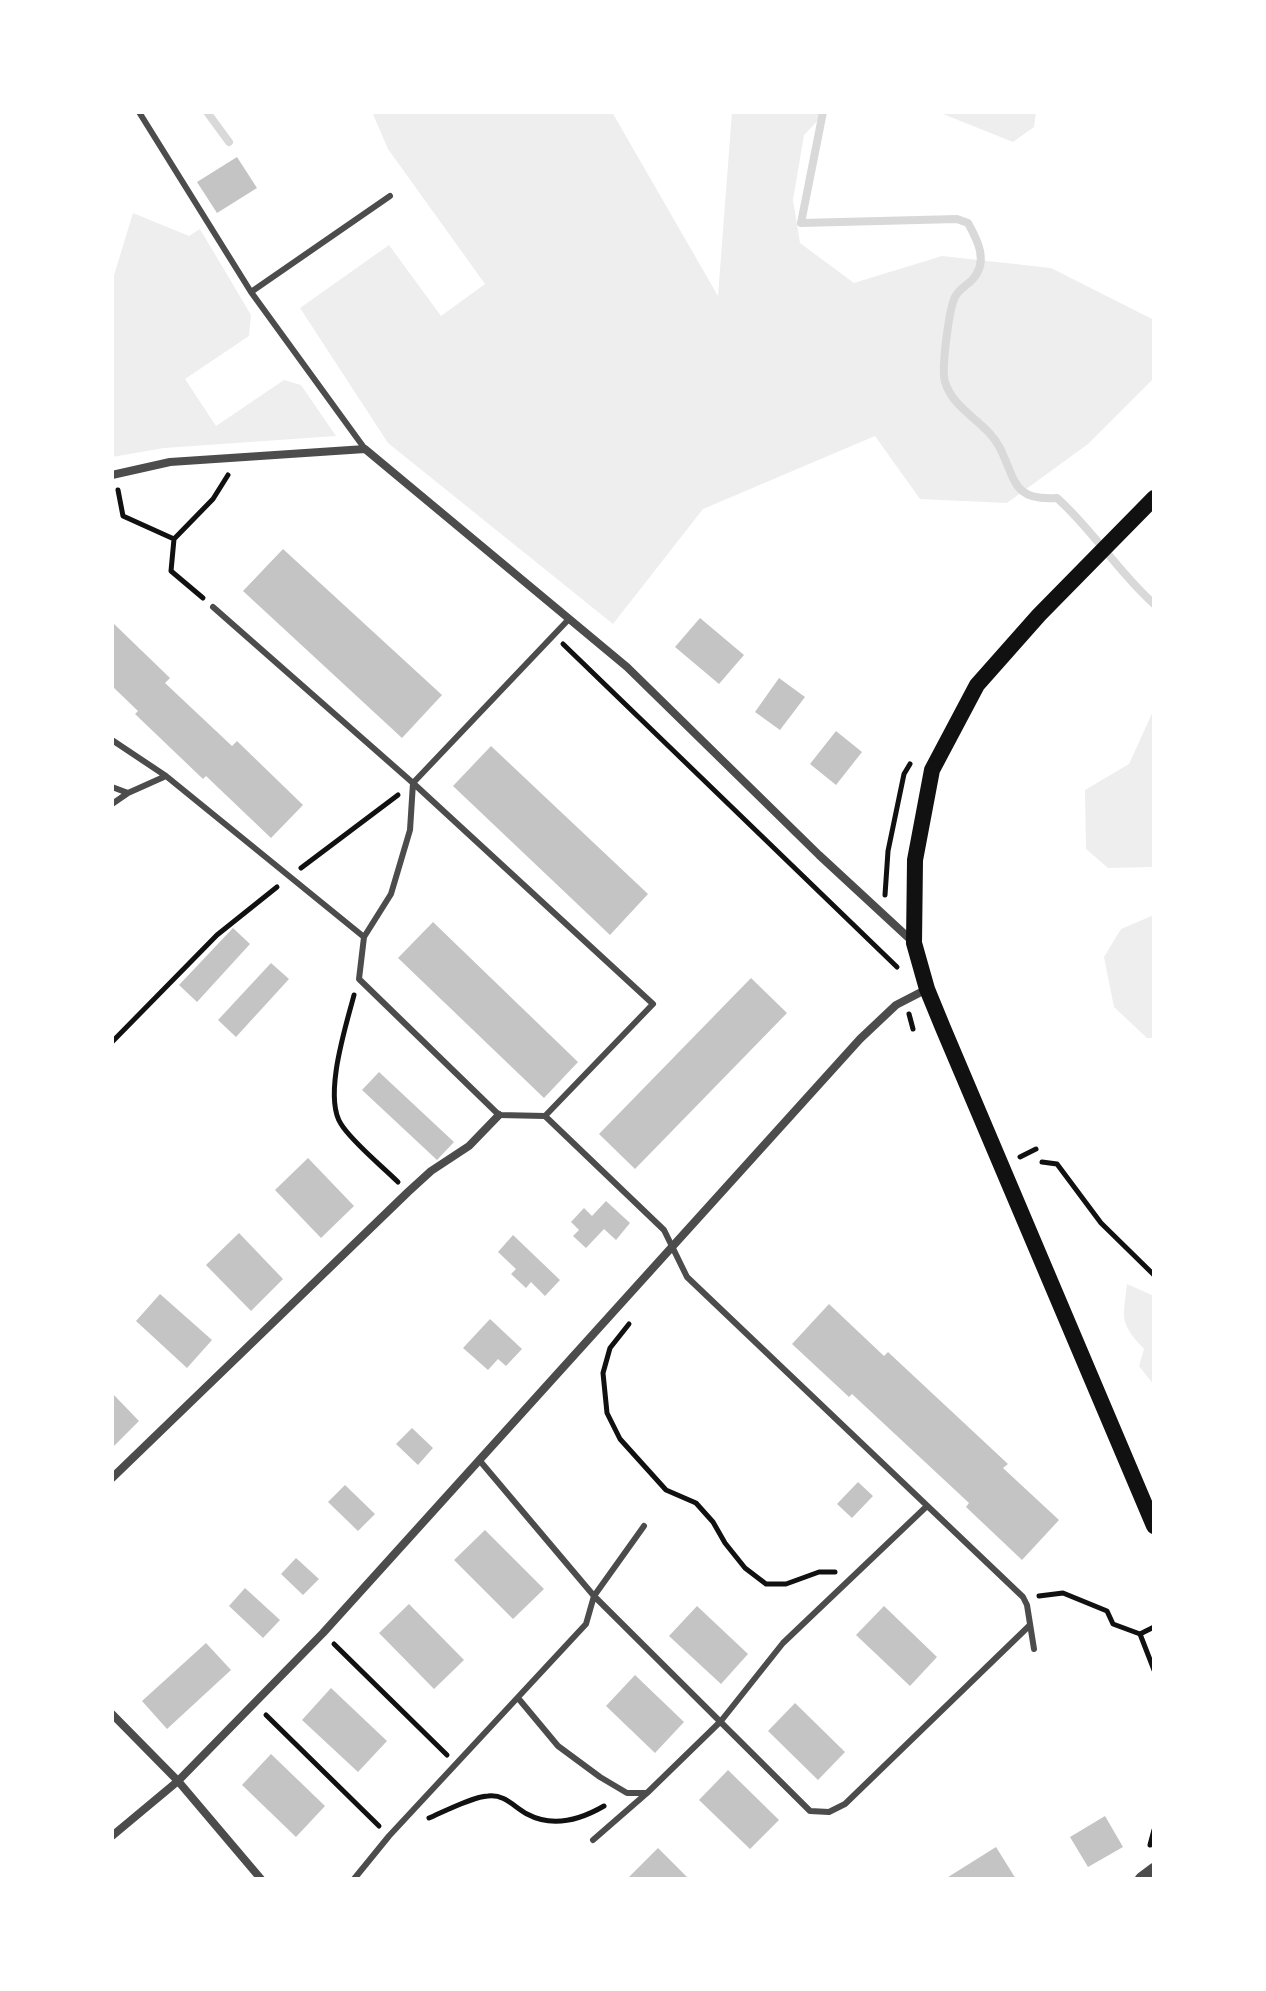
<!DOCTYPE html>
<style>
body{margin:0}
#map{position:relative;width:1266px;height:1991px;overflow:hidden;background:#fff;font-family:Literata,serif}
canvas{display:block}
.frame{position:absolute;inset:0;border:114px solid #fff;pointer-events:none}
</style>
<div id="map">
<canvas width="1266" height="1991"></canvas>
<div class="frame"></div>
</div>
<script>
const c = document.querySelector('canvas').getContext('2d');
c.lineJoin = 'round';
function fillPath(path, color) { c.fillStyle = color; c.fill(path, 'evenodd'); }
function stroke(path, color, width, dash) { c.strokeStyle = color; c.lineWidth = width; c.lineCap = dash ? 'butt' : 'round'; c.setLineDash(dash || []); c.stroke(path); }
const green = new Path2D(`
 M 372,112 L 612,112 L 718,296 L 732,112 L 826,112 L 804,135 L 793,200 L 800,243 L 854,283 L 942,256 L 1051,268 L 1154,320 L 1154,378 L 1088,444 L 1007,503 L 920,499 L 875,436 L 703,509 L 613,624 L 388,443 L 300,308 L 389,245 L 441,316 L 485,284 L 388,149 Z
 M 938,112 L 1036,112 L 1034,127 L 1013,142 Z
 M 133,213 L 189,236 L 200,229 L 251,315 L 249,336 L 185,379 L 216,426 L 284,380 L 301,385 L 336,436 L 164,448 L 112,457 L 112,282 Z
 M 1154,709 L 1154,874 L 1152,867 L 1108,868 L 1086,849 L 1085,790 L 1129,764 Z
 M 1154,915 L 1154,1038 L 1147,1038 L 1114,1007 L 1104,957 L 1121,929 Z
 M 1127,1284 L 1154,1296 L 1154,1385 L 1139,1366 L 1144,1349 C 1119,1322 1123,1319 1127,1284 Z`);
const stream = new Path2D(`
 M 207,112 L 229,142
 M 823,112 L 801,223 L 957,219 L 968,223 C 978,241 989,262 972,280 C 966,286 959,289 955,297 C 949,309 941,370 945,382 C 954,411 987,422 1000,448 C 1016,481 1013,501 1057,498 C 1093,530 1118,572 1154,604`);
const building = new Path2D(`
 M 237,157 L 257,188 L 217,213 L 197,182 Z
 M 283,549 L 442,695 L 402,738 L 243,591 Z
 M 700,618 L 744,655 L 719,684 L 675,647 Z
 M 112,622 L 170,678 L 165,683 L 232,746 L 237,741 L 303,805 L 271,838 L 206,776 L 203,779 L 135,714 L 138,711 L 112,686 Z
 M 779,678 L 805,697 L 780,730 L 755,712 Z
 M 836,731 L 862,752 L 836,785 L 810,764 Z
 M 491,746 L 648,894 L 610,935 L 453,786 Z
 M 433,922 L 578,1062 L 544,1098 L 398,958 Z
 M 233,928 L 250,944 L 197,1002 L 179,985 Z
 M 271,963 L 289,979 L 236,1037 L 218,1020 Z
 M 751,978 L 787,1013 L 635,1169 L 599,1134 Z
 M 379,1072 L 454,1142 L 437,1160 L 362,1090 Z
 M 308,1158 L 354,1206 L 321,1238 L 275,1190 Z
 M 606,1201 L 630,1223 L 616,1240 L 604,1229 L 586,1248 L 573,1236 L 579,1230 L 571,1222 L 584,1208 L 592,1216 Z
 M 239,1233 L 283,1279 L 251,1311 L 206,1265 Z
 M 513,1235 L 560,1280 L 545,1296 L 531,1282 L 526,1288 L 511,1274 L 516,1269 L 498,1252 Z
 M 160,1294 L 212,1340 L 187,1368 L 136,1321 Z
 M 829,1304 L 884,1356 L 888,1352 L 1008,1464 L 1003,1468 L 1059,1520 L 1022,1560 L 966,1507 L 969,1503 L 852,1394 L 849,1397 L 792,1344 Z
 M 490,1319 L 522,1349 L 506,1366 L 498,1359 L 488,1370 L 463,1348 Z
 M 112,1393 L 139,1421 L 112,1448 Z
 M 412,1428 L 433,1448 L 418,1465 L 396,1444 Z
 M 858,1482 L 873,1496 L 852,1518 L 837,1504 Z
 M 345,1485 L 375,1514 L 358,1531 L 328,1502 Z
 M 485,1530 L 544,1589 L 513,1619 L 454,1560 Z
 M 296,1558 L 319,1579 L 303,1595 L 281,1574 Z
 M 245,1588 L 280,1620 L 263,1638 L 229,1606 Z
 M 409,1604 L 464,1660 L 434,1689 L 379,1633 Z
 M 697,1606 L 748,1654 L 721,1684 L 669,1636 Z
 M 884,1606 L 937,1657 L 910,1686 L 856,1635 Z
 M 206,1643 L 231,1670 L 167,1729 L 142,1701 Z
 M 635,1675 L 684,1722 L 655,1753 L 606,1706 Z
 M 331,1688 L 387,1741 L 358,1772 L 302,1720 Z
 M 795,1703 L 845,1752 L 818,1780 L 768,1731 Z
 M 271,1754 L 325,1806 L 296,1837 L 242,1785 Z
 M 728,1770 L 779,1820 L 750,1849 L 699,1800 Z
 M 1105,1816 L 1123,1847 L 1088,1867 L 1070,1837 Z
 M 996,1847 L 1016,1879 L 945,1879 Z
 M 658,1848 L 689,1879 L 627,1879 Z`);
const path = new Path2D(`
 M 118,490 L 123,516 L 174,539
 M 203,598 L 171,571 L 174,539 L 213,499 L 228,475
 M 563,644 L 897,967
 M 301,868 L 398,795
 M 885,895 L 888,851 L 904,774 L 910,764
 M 354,995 C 346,1026 323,1096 341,1124 C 352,1142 382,1166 398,1182
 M 909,1014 L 913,1029
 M 112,1042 L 217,935 L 277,887
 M 1020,1157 L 1036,1149
 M 1042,1162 L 1057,1164 L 1101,1223 L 1154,1275
 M 629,1324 L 610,1348 L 603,1373 L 607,1413 L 620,1439 L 666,1490 L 696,1503 L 713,1522 L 725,1543 L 745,1568 L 766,1584 L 786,1584 L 819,1572 L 835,1572
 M 1039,1596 L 1063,1593 L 1107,1611 L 1113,1624 L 1140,1634
 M 1154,1627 L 1140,1634 L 1154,1670
 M 334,1644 L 447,1755
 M 266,1715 L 379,1826
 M 429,1818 C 445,1811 472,1797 488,1796 C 505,1794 514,1807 527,1814 C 553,1828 580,1820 604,1806
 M 1150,1845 L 1154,1830`);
const service = new Path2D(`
 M 139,112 L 251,292 L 365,449
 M 251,292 L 390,196
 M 213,607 L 413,783 L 653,1004 L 545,1116 L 664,1230 L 687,1277 L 1023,1597 L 1027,1605 L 1034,1649
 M 112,740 L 166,776 L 364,937 L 359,979 L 499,1115 L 545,1116
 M 112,787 L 128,793
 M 112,804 L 128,793 L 166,776
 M 364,937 L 391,894 L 410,830 L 413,783 L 568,620
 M 480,1461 L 594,1596 L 810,1811 L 829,1812 L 845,1804 L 1030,1625
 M 518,1698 L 558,1746 L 600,1777 L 627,1793 L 646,1793
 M 593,1840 L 647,1793 L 721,1721 L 783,1643 L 927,1506
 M 354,1879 L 389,1836 L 586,1624 L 594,1596 L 644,1526`);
const minor = new Path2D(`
 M 112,475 L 170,462 L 365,449 L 627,667 L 819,855 L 912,941
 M 112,1478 L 408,1192 L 431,1171 L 469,1146 L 499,1115
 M 112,1714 L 178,1781 L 261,1879
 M 112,1836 L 178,1781 L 323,1633 L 860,1039 L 896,1005 L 927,989`);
const tertiary = new Path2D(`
 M 1142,1879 L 1154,1870`);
const secondary = new Path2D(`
 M 1154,498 L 1039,615 L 977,685 L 932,770 L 915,860 L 914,943 L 927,989 L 943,1028 L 1154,1526`);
fillPath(green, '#eee');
stroke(stream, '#d9d9d9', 8);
fillPath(building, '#c4c4c4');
stroke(path, '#111', 5);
stroke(service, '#4c4c4c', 6);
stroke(minor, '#4c4c4c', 8);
stroke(tertiary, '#4c4c4c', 14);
stroke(secondary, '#111', 16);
</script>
